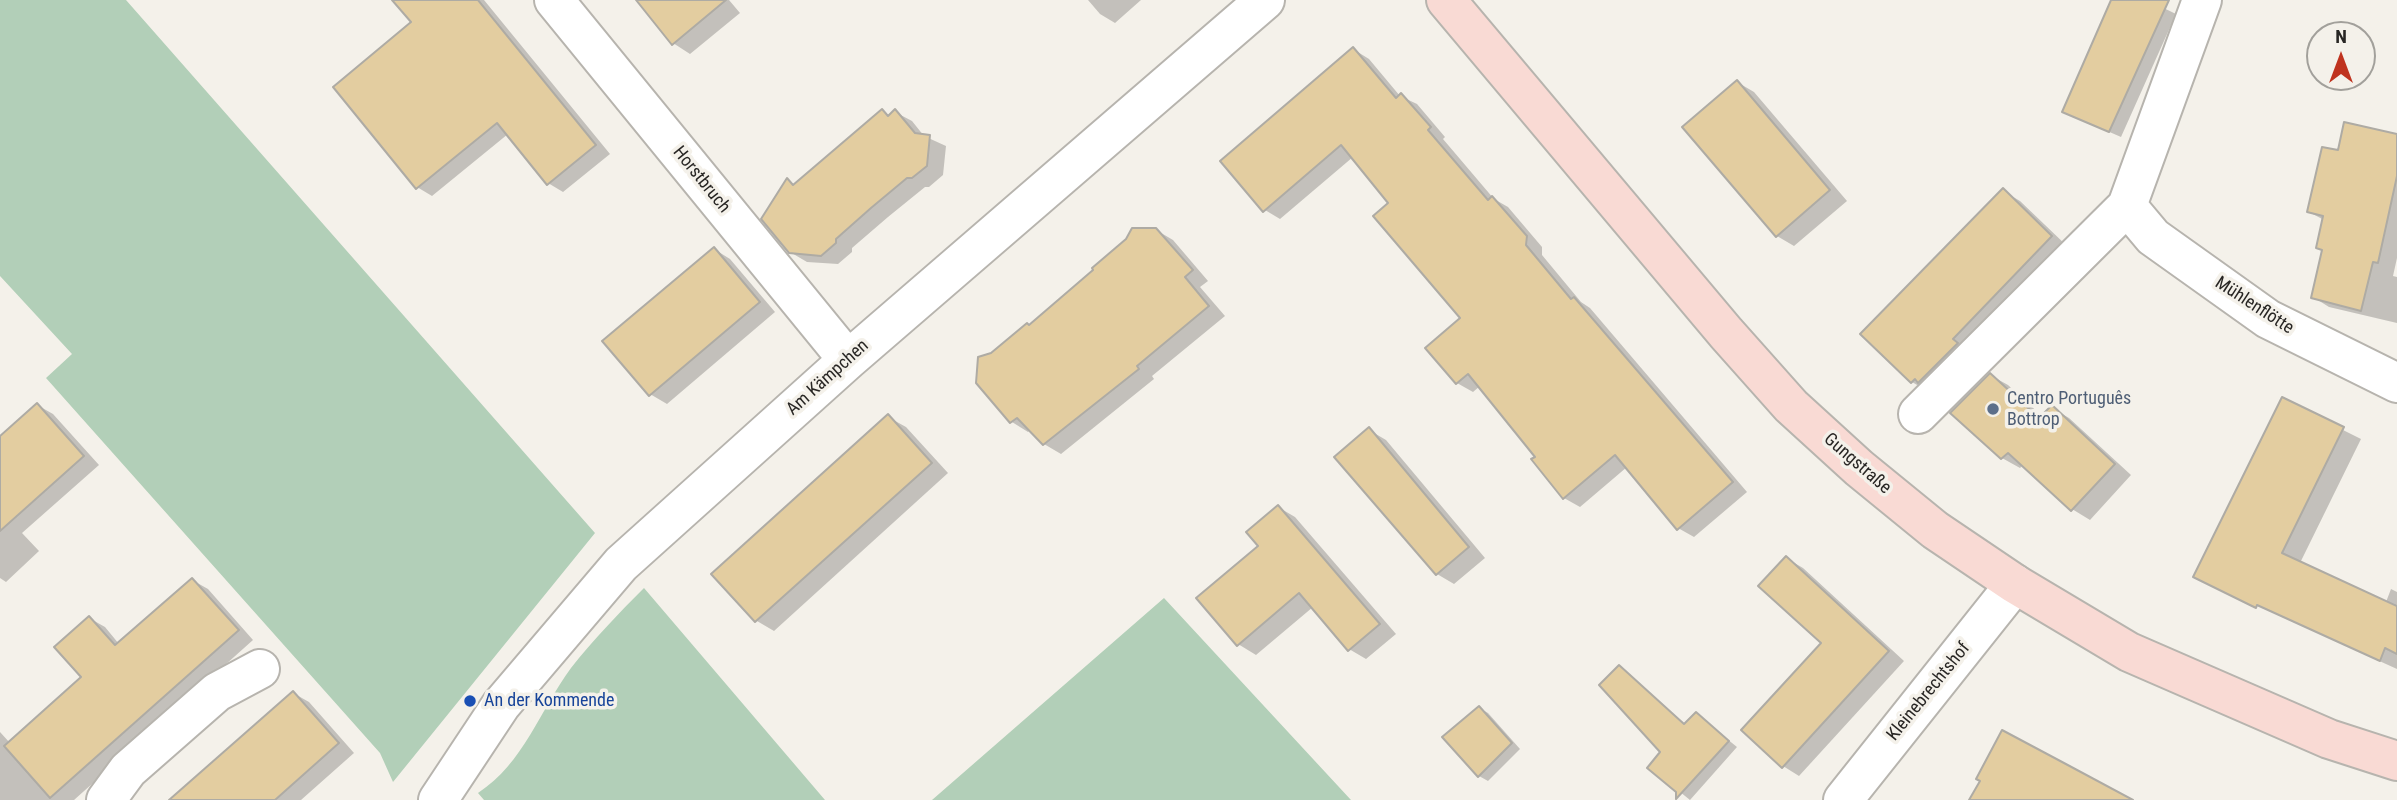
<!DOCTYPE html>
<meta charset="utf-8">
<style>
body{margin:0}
#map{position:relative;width:2397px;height:800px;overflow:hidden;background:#f4f1ea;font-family:"Roboto Condensed",sans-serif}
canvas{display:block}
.north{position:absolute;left:2306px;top:21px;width:70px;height:70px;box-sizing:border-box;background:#f4f1ea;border:2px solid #a2a09b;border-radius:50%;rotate:0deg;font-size:19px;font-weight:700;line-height:28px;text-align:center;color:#282624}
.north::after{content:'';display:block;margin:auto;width:24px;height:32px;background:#bf331f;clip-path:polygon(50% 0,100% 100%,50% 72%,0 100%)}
</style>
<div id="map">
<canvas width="2397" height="800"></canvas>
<div class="north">N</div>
</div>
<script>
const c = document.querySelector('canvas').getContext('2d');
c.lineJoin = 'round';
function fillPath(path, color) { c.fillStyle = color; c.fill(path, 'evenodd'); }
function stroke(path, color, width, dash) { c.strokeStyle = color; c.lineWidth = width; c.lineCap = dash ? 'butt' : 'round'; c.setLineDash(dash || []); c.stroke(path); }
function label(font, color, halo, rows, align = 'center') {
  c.font = font + ' "Roboto Condensed",sans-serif'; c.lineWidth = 7; c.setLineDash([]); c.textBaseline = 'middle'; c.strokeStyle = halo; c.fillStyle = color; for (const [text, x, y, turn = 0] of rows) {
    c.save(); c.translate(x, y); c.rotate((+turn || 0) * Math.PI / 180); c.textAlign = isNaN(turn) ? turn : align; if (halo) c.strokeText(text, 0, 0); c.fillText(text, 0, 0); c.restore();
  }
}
const green = new Path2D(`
 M 0,0 L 126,0 L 595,533 L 393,782 L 380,753 L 46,378 L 72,354 L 0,276 Z
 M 644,588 L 825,800 L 484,800 L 478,793 C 524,763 540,710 571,668 C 593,640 619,613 644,588 Z
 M 1164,598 L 1351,800 L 932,800 Z`);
const shadow = new Path2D(`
 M 395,0 L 484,0 L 610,154 L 563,192 L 548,183 L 508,134 L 432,196 L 417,187 L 413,23 Z
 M 637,0 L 729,0 L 740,13 L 690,54 L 673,43 Z
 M 1088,0 L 1141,0 L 1115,23 L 1100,14 Z
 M 2113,0 L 2147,0 L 2176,14 L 2121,137 L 2075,117 Z
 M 1353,49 L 1369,59 L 1400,96 L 1417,104 L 1445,137 L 1443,139 L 1494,199 L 1508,207 L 1542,247 L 1542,255 L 1581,302 L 1590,308 L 1747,492 L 1694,537 L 1678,528 L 1627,467 L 1580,507 L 1564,498 L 1537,457 L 1480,386 L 1473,392 L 1457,383 L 1463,318 L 1391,203 L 1353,157 L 1280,219 L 1265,210 Z
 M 1737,82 L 1754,92 L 1847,201 L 1794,246 L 1777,236 Z
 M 882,111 L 891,116 L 895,112 L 912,121 L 924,136 L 946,146 L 943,175 L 929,187 L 925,187 L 888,217 L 852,248 L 852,252 L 838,264 L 807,262 L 790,252 L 788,180 L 795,185 Z
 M 2397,135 L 2397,258 L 2393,276 L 2397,277 L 2397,323 L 2329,307 L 2313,297 L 2324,251 L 2324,220 L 2309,212 L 2339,152 Z
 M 2003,191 L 2020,201 L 2068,247 L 1929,392 L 1912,382 Z
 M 1156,230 L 1173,240 L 1208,281 L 1200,287 L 1225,316 L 1152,376 L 1154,379 L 1061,454 L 1044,444 L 1030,430 L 1028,432 L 1012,422 L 978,383 L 991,355 Z
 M 714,249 L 730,259 L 775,312 L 667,404 L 650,394 Z
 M 1990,375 L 2008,385 L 2043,417 L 2052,408 L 2069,418 L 2131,475 L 2090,520 L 2072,509 L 2023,465 L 2020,468 L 2002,458 Z
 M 2283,400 L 2361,439 L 2300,563 L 2386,602 L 2391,589 L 2397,592 L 2397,669 L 2291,621 L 2274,611 L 2266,572 Z
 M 37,405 L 53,414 L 99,465 L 22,533 L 39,551 L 6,582 L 0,578 L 0,438 Z
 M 888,417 L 906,427 L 948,473 L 774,631 L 757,621 L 714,574 Z
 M 1369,430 L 1386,440 L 1485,558 L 1454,584 L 1437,574 Z
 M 1278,507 L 1295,517 L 1396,634 L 1366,659 L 1349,649 L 1313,607 L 1256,655 L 1238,644 L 1261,546 Z
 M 1786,558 L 1803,568 L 1904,661 L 1799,776 L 1783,766 L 1823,643 Z
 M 192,580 L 208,589 L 253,640 L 74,800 L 0,800 L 0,732 L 10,743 L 83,677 L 89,618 L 105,627 L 119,644 Z
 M 1619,668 L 1628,673 L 1686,725 L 1696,714 L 1737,747 L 1690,800 L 1649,767 L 1663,752 Z
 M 293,693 L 309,702 L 354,753 L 301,800 L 173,800 Z
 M 1479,708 L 1488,713 L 1520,749 L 1488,781 L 1479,776 Z`);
const building = new Path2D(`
 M 392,0 L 478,0 L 596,145 L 547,185 L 497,123 L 416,189 L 333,87 L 411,22 Z
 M 636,0 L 726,0 L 672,45 Z
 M 2111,0 L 2169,0 L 2109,132 L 2062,112 Z
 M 1353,47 L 1396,98 L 1401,93 L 1431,127 L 1428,130 L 1488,200 L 1492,196 L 1527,236 L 1526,245 L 1571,299 L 1574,297 L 1733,482 L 1677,530 L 1615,455 L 1563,499 L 1531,459 L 1535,457 L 1468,374 L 1456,384 L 1425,348 L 1460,318 L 1373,216 L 1388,203 L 1341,145 L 1263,212 L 1220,161 Z
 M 1737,80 L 1830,190 L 1776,237 L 1682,127 Z
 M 882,109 L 888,116 L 895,109 L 915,133 L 930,135 L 927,166 L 912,178 L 907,178 L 871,208 L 836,239 L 836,243 L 821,256 L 789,253 L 761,219 L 787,178 L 793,185 Z
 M 2344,122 L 2397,134 L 2397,176 L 2378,263 L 2373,262 L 2361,311 L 2311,298 L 2322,250 L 2316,248 L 2323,216 L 2307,212 L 2322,147 L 2338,150 Z
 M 2003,188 L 2052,236 L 1953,339 L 1958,343 L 1918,383 L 1915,379 L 1911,383 L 1860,334 Z
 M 1132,228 L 1156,228 L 1193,270 L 1185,277 L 1209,306 L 1137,366 L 1139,369 L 1043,445 L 1017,418 L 1010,423 L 976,383 L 978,357 L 991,353 L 1027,323 L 1029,325 L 1093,270 L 1092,268 L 1126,239 Z
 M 714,247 L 760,302 L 649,396 L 602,341 Z
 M 1990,373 L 2039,418 L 2052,405 L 2115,464 L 2071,511 L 2008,453 L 2001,459 L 1950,413 Z
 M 2282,397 L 2344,427 L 2282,553 L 2397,606 L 2397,654 L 2385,648 L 2380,661 L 2257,605 L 2256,608 L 2193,577 Z
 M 37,403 L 84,456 L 0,531 L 0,436 Z
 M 888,414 L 932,463 L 755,622 L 711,574 Z
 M 1369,427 L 1469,547 L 1436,575 L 1334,457 Z
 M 1278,505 L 1380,624 L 1348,651 L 1299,593 L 1237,646 L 1196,598 L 1258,546 L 1246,532 Z
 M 1786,556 L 1889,651 L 1782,768 L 1741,730 L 1821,643 L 1758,586 Z
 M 192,578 L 239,630 L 50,798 L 4,746 L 81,677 L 54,647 L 89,616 L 115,645 Z
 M 1619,665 L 1684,724 L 1696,712 L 1729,741 L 1676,799 L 1676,792 L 1647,768 L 1660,752 L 1599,685 Z
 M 293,691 L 339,743 L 275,800 L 169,800 Z
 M 1479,706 L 1512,743 L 1478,777 L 1442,737 Z
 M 2002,730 L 2064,763 L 2133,800 L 1969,800 L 1980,781 L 1976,779 Z`);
const street = new Path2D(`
 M 554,0 L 848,360
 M 2202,0 L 2127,206 L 2153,237 L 2268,319 L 2397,383
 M 1918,414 L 2127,206
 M 106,800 L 128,770 L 217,692 L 260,669
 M 438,800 L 501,705 L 621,564 L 848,360 L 1265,0
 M 1843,800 L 2015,584`);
const secondary = new Path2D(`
 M 1446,0 L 1726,333 L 1791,406 L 1859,468 L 1935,530 L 2015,584 L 2129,652 L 2329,739 L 2397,761`);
const markers = [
 [1993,409,7,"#5c6f8a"],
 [470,701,7,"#1a4fb4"]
];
const streetNames = [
 ["Horstbruch",701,180,51],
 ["Mühlenflötte",2254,306,33],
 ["Am Kämpchen",828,378,-42],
 ["Gungstraße",1857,464,41],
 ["Kleinebrechtshof",1929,692,-51]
];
const serviceNames = [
 ["Centro Português",2007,399],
 ["Bottrop",2007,420]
];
const transitNames = [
 ["An der Kommende",484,701]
];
fillPath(green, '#b2cfb8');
fillPath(shadow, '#0003');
fillPath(building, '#e3cda0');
stroke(building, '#aeaba4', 2);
stroke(street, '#b7b4ae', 42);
stroke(secondary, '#b7b4ae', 42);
stroke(street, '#fff', 38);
stroke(secondary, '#f9dad4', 38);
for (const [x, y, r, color] of markers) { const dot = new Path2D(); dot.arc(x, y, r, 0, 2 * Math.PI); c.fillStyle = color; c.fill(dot); stroke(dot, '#f4f1ea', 2.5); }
label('18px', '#282624', '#f4f1ea', streetNames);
label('18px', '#4e5e75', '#f4f1ea', serviceNames, 'left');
label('18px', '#164399', '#f4f1ea', transitNames, 'left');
</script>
